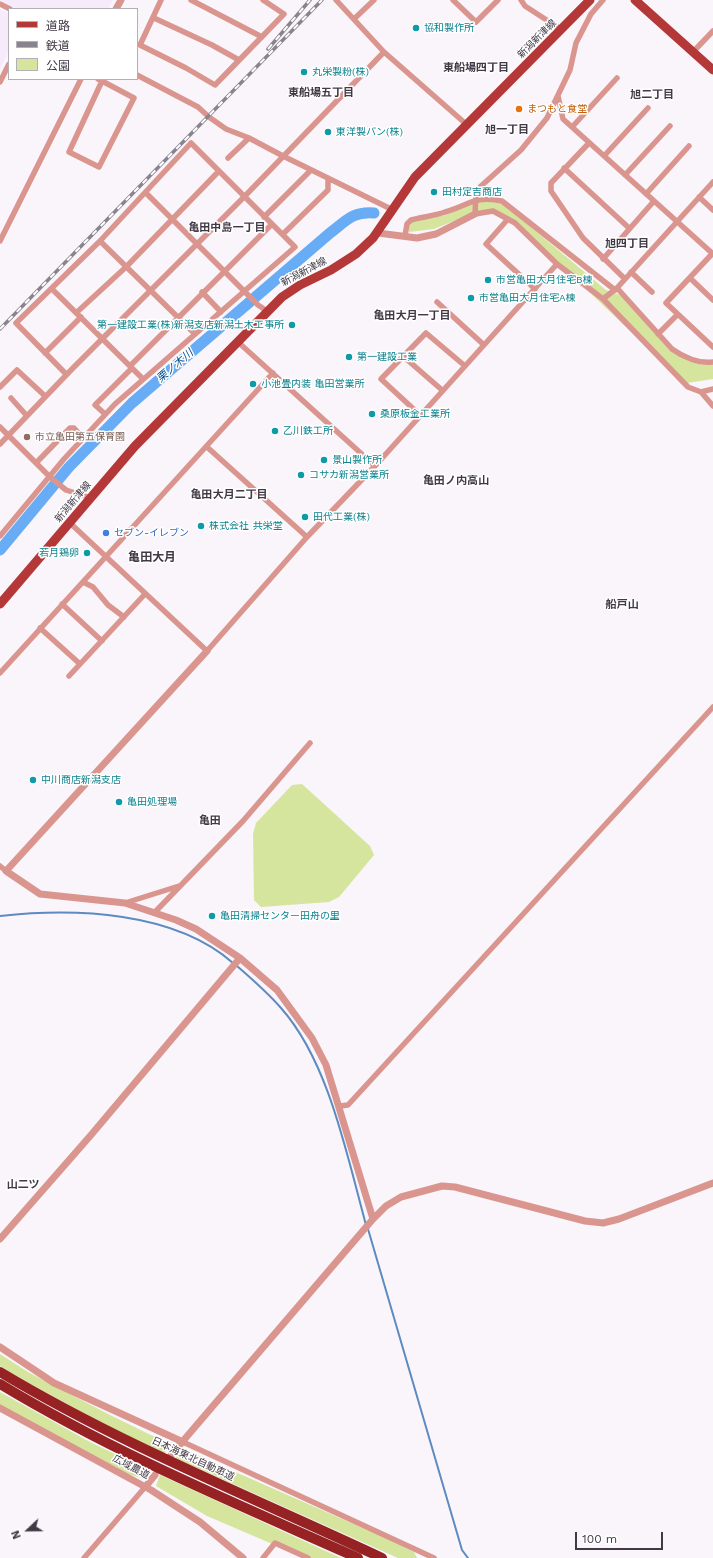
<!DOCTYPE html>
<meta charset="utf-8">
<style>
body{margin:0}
#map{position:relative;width:713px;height:1558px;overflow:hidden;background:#f9f5fb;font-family:"Work Sans","Noto Sans JP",sans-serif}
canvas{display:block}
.legend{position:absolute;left:8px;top:8px;width:130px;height:72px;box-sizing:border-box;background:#fff;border:1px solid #b3b0b5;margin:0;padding:5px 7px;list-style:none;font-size:12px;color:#413945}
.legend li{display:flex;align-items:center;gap:8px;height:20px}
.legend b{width:20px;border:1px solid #b3b0b5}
.north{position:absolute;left:8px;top:1510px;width:40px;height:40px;-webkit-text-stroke:3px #fff;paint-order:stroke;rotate:248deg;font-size:11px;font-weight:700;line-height:16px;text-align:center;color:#413945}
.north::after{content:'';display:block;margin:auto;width:14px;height:18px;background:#413945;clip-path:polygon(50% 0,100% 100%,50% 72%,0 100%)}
.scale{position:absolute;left:575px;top:1532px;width:88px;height:18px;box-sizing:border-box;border:2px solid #413945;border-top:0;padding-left:5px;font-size:12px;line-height:14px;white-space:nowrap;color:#413945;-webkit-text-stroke:3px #fff;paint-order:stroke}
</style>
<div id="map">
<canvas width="713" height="1558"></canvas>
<ul class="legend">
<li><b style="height:5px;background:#b43837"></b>道路</li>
<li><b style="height:5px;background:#89838d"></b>鉄道</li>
<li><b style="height:11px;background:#d6e59e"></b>公園</li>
</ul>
<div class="north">N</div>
<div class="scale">100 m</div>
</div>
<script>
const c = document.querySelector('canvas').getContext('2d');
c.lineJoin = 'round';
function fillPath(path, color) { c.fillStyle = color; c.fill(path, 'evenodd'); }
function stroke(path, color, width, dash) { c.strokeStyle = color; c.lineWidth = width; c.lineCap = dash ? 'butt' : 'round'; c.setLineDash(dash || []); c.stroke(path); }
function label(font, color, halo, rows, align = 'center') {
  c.font = font + ' "Work Sans","Noto Sans JP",sans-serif'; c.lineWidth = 3; c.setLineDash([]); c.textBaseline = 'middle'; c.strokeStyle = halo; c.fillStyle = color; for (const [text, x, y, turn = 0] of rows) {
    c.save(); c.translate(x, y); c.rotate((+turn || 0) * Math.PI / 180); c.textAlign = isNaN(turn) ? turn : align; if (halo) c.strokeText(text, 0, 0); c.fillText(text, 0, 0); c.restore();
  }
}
const built = new Path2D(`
 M 0,0 L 113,0 L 108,9 L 16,9 Z
 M 0,9 L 9,14 L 9,51 L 0,69 Z`);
const green = new Path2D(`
 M 479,201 L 502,203 L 606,290 L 620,295 L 675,353 C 686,360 700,367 713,364 L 713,379 L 681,384 L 652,352 L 517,223 L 494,209 L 471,214 L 434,229 L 409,232 L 409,226 L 413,221 L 446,215 Z
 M 302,784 L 370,846 L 374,855 L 339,897 L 329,902 L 261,907 L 254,900 L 253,834 L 256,823 L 292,785 Z
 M 0,1354 L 28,1372 L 110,1415 L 159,1439 L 166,1444 L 166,1451 L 164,1454 L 105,1425 L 9,1372 L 0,1366 Z
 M 0,1392 L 90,1442 L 148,1470 L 144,1479 L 118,1471 L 0,1406 Z
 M 183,1449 L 381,1536 L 414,1552 L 417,1558 L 398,1558 L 175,1458 Z
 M 160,1475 L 341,1558 L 305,1558 L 207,1516 L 156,1486 Z`);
const stream = new Path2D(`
 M 0,916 C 75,908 174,911 233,963
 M 237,966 C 252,979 268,993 281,1008 C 329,1062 347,1156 366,1225
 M 368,1229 L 462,1550 L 468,1558`);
const river = new Path2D(`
 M 0,550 L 69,467 L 132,403 L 330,233 C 346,221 353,211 374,213`);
const minor = new Path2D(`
 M 161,0 L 140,45 L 186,68 L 215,85 L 284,14 L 263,0
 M 191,0 L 262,37
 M 336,0 L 384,52 L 466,124
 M 453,0 L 476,22 L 498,0
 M 521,0 L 525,6 L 562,30
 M 603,0 L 591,14 L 576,43 L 570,70 L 547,118 L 521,150 L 480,187 L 476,194 L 475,214 L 493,211 L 515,223 L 557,264 L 603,299 L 688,387 L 701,392 L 713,389
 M 0,4 L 10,9
 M 154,18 L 212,45 L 239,60
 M 354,19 L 374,0
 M 693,52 L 713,31
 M 137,75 L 198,107 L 209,117 L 226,129 L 249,138 L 283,156 L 393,210
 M 98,79 L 102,81 L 134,98 L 99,167 L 69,152 L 102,81
 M 0,82 L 9,64
 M 558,96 L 563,119 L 713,254
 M 573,126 L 617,78
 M 589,143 L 551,183 L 551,191 L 583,238 L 625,279
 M 604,156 L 648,108
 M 228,158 L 249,138
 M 564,168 L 629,228
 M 625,175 L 670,126
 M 146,193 L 258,305 L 267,311
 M 646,194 L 689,146
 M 699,197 L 713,210
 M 264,217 L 311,170
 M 508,219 L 486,244 L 535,289
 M 283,234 L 328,190 L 328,178
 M 405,236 L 407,224 L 411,220 C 422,217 434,216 445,212 C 469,205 475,195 502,201 L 615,290
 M 0,241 L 81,79
 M 100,241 L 195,334
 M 712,254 L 666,303 L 713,347
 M 603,259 L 654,201
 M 631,272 L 652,292
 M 690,278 L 713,300
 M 617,288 L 672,349 C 683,357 699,364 713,362
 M 52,289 L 143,379
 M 202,292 L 221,312
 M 603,299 L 617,288 L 713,182
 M 437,302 L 484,345
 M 76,313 L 126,267 L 219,171
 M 658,334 L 677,315
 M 238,342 L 375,466
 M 45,353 L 81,317
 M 404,357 L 442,390
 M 130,366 L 271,225
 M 0,387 L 17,370 L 45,396
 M 701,392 L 713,406
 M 11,398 L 27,416
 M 105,414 L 95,405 L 132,368
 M 420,415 L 381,379 L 426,333 L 465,366
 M 0,427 L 50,477 L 66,490 L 91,498
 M 0,444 L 73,368 L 244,197 L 384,52
 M 207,447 L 307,537
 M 36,463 L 70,428 L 74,428 L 83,438
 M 70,523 L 207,651 L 307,537 L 375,466 L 557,264
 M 0,536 L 64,459 L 115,404 L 295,247 L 191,143 L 100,241 L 16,323 L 66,374
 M 83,582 L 93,587 L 108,605 L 124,617
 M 62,604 L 102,641
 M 40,628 L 80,664
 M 0,673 L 273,373
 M 69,676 L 145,594
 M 0,866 L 6,871
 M 125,903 L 179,886
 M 155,912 L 243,821 L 310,743
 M 340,1106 L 348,1105 L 713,707
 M 183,1442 L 434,1558
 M 84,1558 L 146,1486
 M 263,1558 L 275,1543 L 308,1558`);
const tertiary = new Path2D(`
 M 116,9 L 121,0
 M 378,233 L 417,238 L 436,234 L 475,214
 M 207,651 L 6,871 L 40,894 L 125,903 L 176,920 L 196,929 L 240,958 L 277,990 L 312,1038 L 326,1065 L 373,1219
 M 0,1239 L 91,1135 L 240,958
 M 0,1347 L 54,1383 L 183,1442
 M 0,1408 L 151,1490 L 200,1522 L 243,1558
 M 171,1455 L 373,1219 L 386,1206 L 401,1197 L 442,1186 L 455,1187 L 585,1221 L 603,1223 L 619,1219 L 713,1183
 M 146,1486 L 155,1475`);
const primary = new Path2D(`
 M 635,0 L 713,70
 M 0,604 L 135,446 L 282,297 L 300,285 L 331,270 L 356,254 L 373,238 L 415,177 L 590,0`);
const motorway = new Path2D(`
 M 0,1372 C 122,1445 254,1498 382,1558
 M 0,1384 C 114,1453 237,1504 358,1558`);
const rail = new Path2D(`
 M 268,49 L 310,0
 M 0,329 L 322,0`);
const markers = [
 [416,28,4,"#0f9aa8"],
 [304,72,4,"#0f9aa8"],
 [519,109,4,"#e8710a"],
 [328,132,4,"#0f9aa8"],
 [434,192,4,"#0f9aa8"],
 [488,280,4,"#0f9aa8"],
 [471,298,4,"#0f9aa8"],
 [292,325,4,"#0f9aa8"],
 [349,357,4,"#0f9aa8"],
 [253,384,4,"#0f9aa8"],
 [372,414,4,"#0f9aa8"],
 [275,431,4,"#0f9aa8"],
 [27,437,4,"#8d6e63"],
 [324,460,4,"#0f9aa8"],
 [301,475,4,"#0f9aa8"],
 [305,517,4,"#0f9aa8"],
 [201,526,4,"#0f9aa8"],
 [106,533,4,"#3f7fe0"],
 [87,553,4,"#0f9aa8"],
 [33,780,4,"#0f9aa8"],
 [119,802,4,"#0f9aa8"],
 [212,916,4,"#0f9aa8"]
];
const cultureNames = [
 ["協和製作所",424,28],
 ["丸栄製粉(株)",312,72],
 ["東洋製パン(株)",336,132],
 ["田村定吉商店",442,192],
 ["市営亀田大月住宅B棟",496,280],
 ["市営亀田大月住宅A棟",479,298],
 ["第一建設工業(株)新潟支店新潟土木工事所",284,325,"right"],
 ["第一建設工業",357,357],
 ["小池畳内装 亀田営業所",261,384],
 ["桑原板金工業所",380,414],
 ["乙川鉄工所",283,431],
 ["景山製作所",332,460],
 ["コサカ新潟営業所",309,475],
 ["田代工業(株)",313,517],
 ["株式会社 共栄堂",209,526],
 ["若月鶏卵",79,553,"right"],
 ["中川商店新潟支店",41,780],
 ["亀田処理場",127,802],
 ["亀田清掃センター田舟の里",220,916]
];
const streetNames = [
 ["新潟新津線",537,39,-45],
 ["新潟新津線",304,272,-28],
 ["新潟新津線",73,502,-50],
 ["日本海東北自動車道",193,1459,25],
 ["広域農道",131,1467,28]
];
const foodNames = [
 ["まつもと食堂",527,109]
];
const educationNames = [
 ["市立亀田第五保育園",35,437]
];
const shopNames = [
 ["セブン-イレブン",114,533]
];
const neighbourhoodNames = [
 ["東船場四丁目",476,68],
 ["東船場五丁目",321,93],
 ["旭二丁目",652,95],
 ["旭一丁目",507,130],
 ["亀田中島一丁目",227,228],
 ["旭四丁目",627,244],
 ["亀田大月一丁目",412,316],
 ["亀田ノ内高山",456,481],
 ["亀田大月二丁目",229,495],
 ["船戸山",622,605],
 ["亀田",210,821],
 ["山二ツ",23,1185]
];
const waterNames = [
 ["栗ノ木川",175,366,-41]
];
const quarterNames = [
 ["亀田大月",152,557]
];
fillPath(built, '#f6ebfa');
fillPath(green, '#d6e59e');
stroke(stream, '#5c8ac1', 2);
stroke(river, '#68acf6', 11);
stroke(minor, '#da958e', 5.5);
stroke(tertiary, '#da958e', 7);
stroke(primary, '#b43837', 9);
stroke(motorway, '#962224', 10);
stroke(rail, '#89838d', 3.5);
stroke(rail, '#fff', 2, [6]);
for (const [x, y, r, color] of markers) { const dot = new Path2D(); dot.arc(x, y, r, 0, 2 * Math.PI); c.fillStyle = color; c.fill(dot); stroke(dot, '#fff', 1.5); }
label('10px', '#0d838f', '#fff', cultureNames, 'left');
label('10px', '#413945', '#fff', streetNames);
label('10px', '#c56008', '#fff', foodNames, 'left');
label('10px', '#785e54', '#fff', educationNames, 'left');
label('10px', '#366cbe', '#fff', shopNames, 'left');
label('bold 11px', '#413945', '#fff', neighbourhoodNames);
label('italic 11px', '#035193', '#fff', waterNames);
label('bold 12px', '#413945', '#fff', quarterNames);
</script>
